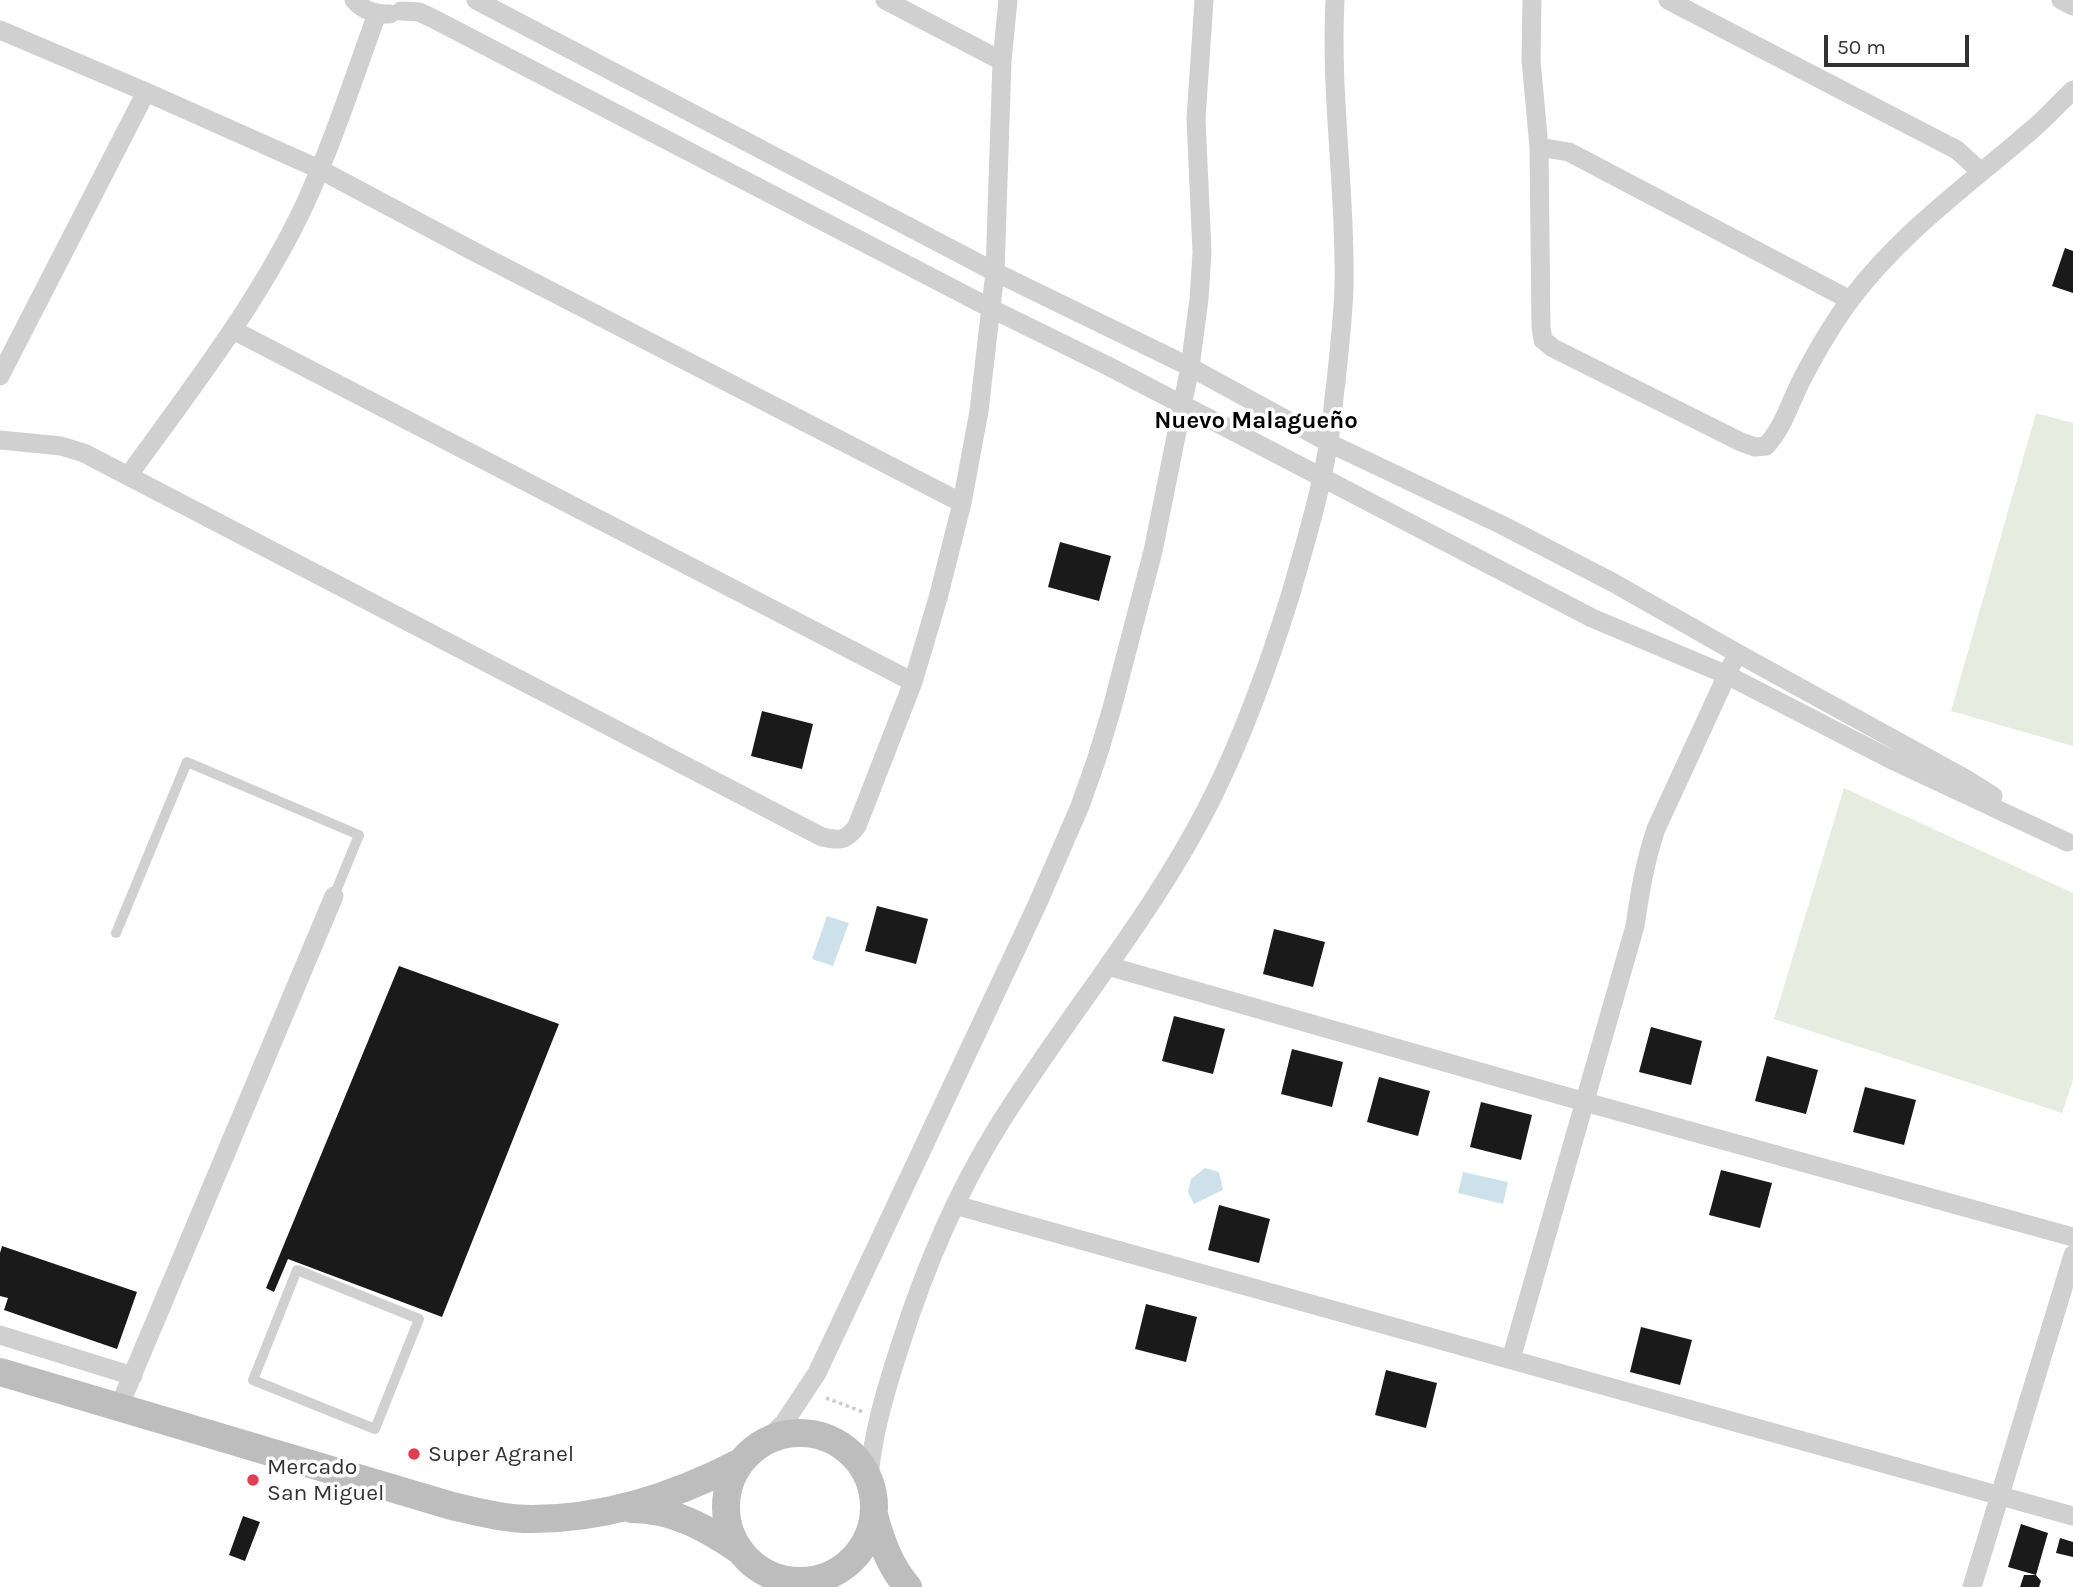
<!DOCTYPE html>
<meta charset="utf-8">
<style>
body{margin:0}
#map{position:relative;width:2073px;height:1587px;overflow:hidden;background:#fff;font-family:Karla,sans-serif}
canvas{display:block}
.scale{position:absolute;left:1824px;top:35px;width:145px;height:32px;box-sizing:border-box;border:4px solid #333;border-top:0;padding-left:9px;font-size:21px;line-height:24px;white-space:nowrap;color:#333;-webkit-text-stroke:5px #fff;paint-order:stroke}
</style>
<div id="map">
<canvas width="2073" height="1587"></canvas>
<div class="scale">50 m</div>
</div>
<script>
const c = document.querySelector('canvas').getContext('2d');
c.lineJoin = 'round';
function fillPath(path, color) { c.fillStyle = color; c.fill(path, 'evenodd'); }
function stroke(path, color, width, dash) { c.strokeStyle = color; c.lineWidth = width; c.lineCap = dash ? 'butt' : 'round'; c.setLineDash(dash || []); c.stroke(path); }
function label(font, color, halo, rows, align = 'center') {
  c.font = font + ' Karla,sans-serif'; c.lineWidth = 7; c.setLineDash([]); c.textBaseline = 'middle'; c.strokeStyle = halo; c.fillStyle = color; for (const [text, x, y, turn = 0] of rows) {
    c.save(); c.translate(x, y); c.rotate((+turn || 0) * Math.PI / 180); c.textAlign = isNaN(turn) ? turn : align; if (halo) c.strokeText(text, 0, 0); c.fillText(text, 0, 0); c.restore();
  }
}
const green = new Path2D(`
 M 2036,413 L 2073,423 L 2073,746 L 1951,711 Z
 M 1844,788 L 2073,893 L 2073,1080 L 2062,1113 L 1774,1019 Z`);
const water = new Path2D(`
 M 827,916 L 849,923 L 833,966 L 812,959 Z
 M 1205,1168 L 1219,1172 L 1223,1190 L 1194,1204 L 1188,1192 L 1191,1179 Z
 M 1463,1172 L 1508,1182 L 1503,1204 L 1458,1193 Z`);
const building = new Path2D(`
 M 2065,248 L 2073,251 L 2073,293 L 2052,286 Z
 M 1060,542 L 1111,556 L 1099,601 L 1048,587 Z
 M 762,711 L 813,724 L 802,769 L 751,756 Z
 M 877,906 L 928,919 L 916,964 L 865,951 Z
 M 1274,929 L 1325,942 L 1313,987 L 1263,974 Z
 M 399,966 L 559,1024 L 442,1317 L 288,1259 L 274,1292 L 266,1288 Z
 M 1174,1016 L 1225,1029 L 1213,1074 L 1162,1061 Z
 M 1651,1027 L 1702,1041 L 1691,1085 L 1639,1072 Z
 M 1292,1049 L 1343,1062 L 1332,1107 L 1281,1094 Z
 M 1767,1056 L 1818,1070 L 1806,1114 L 1755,1101 Z
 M 1379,1077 L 1430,1091 L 1418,1136 L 1367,1122 Z
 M 1865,1087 L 1916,1100 L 1904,1145 L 1853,1132 Z
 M 1481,1102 L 1532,1115 L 1521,1160 L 1470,1147 Z
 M 1721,1170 L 1772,1183 L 1760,1228 L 1709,1215 Z
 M 1219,1205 L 1270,1219 L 1259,1263 L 1208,1250 Z
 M 2,1246 L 137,1292 L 117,1349 L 4,1310 L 8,1298 L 0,1296 L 0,1253 Z
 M 1146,1304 L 1197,1317 L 1186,1362 L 1135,1349 Z
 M 1641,1327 L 1692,1340 L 1680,1385 L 1630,1372 Z
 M 1386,1370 L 1437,1383 L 1426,1428 L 1375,1415 Z
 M 243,1516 L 260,1522 L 245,1561 L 229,1555 Z
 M 2021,1524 L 2048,1533 L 2036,1575 L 2008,1567 Z
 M 2060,1538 L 2073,1542 L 2073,1557 L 2056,1553 Z
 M 2024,1575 L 2036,1575 L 2041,1581 L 2039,1587 L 2020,1587 Z`);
const path = new Path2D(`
 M 826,1398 L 863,1412`);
const service = new Path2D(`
 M 116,933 L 187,762 L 359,835 L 334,896
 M 297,1270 L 419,1319 L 375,1429 L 253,1380 Z`);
const minor = new Path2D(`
 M 354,0 C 364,11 375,14 390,14
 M 476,0 L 995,272 L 1190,367 L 1329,443 L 1502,525 L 1612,582 L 1737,653 L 1966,779 L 1993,796
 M 885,0 L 1002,61
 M 1532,0 L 1531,60 L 1539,147 L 1541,327 L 1543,340 L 1553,348 L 1741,442 L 1755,447 L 1766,446 C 1783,428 1790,403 1801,381 C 1815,354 1833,323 1851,299 C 1903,230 1971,183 2035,127 C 2048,116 2060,102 2073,90
 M 1668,0 L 1957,150 L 1981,172
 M 2061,0 L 2073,6
 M 401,11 L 419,12 L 432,18 L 992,309 L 1108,366 L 1592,618 L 1727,675 L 1894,761 L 2067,842
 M 0,30 L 146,92 L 319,169 L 471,250 L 962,503
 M 1539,147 L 1569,152 L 1850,300
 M 233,330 L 913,682
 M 0,376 L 146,92
 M 0,440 L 61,446 L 84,453 L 822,837 C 840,841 846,841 857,826 L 913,682 L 938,598 L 962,503 L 979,411 L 995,272 L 1002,61 L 1008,0
 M 128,476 C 191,389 259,302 305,204 C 333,142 354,77 377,14
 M 1108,966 L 1585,1102 L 2073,1237
 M 955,1205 L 2073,1516
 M 0,1335 L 133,1376
 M 1511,1359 L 1635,926 C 1640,892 1645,861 1656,829 L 1732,664
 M 119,1407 L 334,896
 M 766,1440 L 784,1423 L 817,1373 L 1037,905 L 1080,806 L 1097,758 L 1112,708 L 1153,551 L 1190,367 L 1199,299 L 1202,252 L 1196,119 L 1204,0
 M 869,1477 C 873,1432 886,1389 900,1346 C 924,1270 955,1196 997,1128 C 1067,1015 1155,914 1214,794 C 1246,729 1270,661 1291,593 C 1305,544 1320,495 1328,446 C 1332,425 1333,403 1336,382 C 1339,351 1343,319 1344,287 C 1346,191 1330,96 1335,0
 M 1972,1587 L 2073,1255`);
const secondary = new Path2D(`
 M 0,1372 L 452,1506 C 478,1512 504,1519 532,1519 C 604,1519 675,1496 739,1463
 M726 1507a74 74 0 1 1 148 0a74 74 0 1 1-148 0Z
 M 632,1509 C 673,1509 706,1528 739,1550
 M 874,1515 C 881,1541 890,1567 908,1587`);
const markers = [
 [414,1454,7,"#e03f53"],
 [253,1480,7,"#e03f53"]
];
const poiNames = [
 ["Super Agranel",428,1454],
 ["Mercado",267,1467],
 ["San Miguel",267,1493]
];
const neighbourhoodNames = [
 ["Nuevo Malagueño",1256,421]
];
fillPath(green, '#e6ecdf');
fillPath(water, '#cde1eb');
fillPath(building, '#1a1a1a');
stroke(path, '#cdcdcd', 3.5, [3.5, 3.5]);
stroke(service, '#d0d0d0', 10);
stroke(minor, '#d0d0d0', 19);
stroke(secondary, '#bdbdbd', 28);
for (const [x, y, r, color] of markers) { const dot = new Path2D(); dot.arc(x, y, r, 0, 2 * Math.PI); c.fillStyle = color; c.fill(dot); stroke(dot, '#fff', 2.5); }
label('23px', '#333', '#fff', poiNames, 'left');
label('bold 24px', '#000', '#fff', neighbourhoodNames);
</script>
